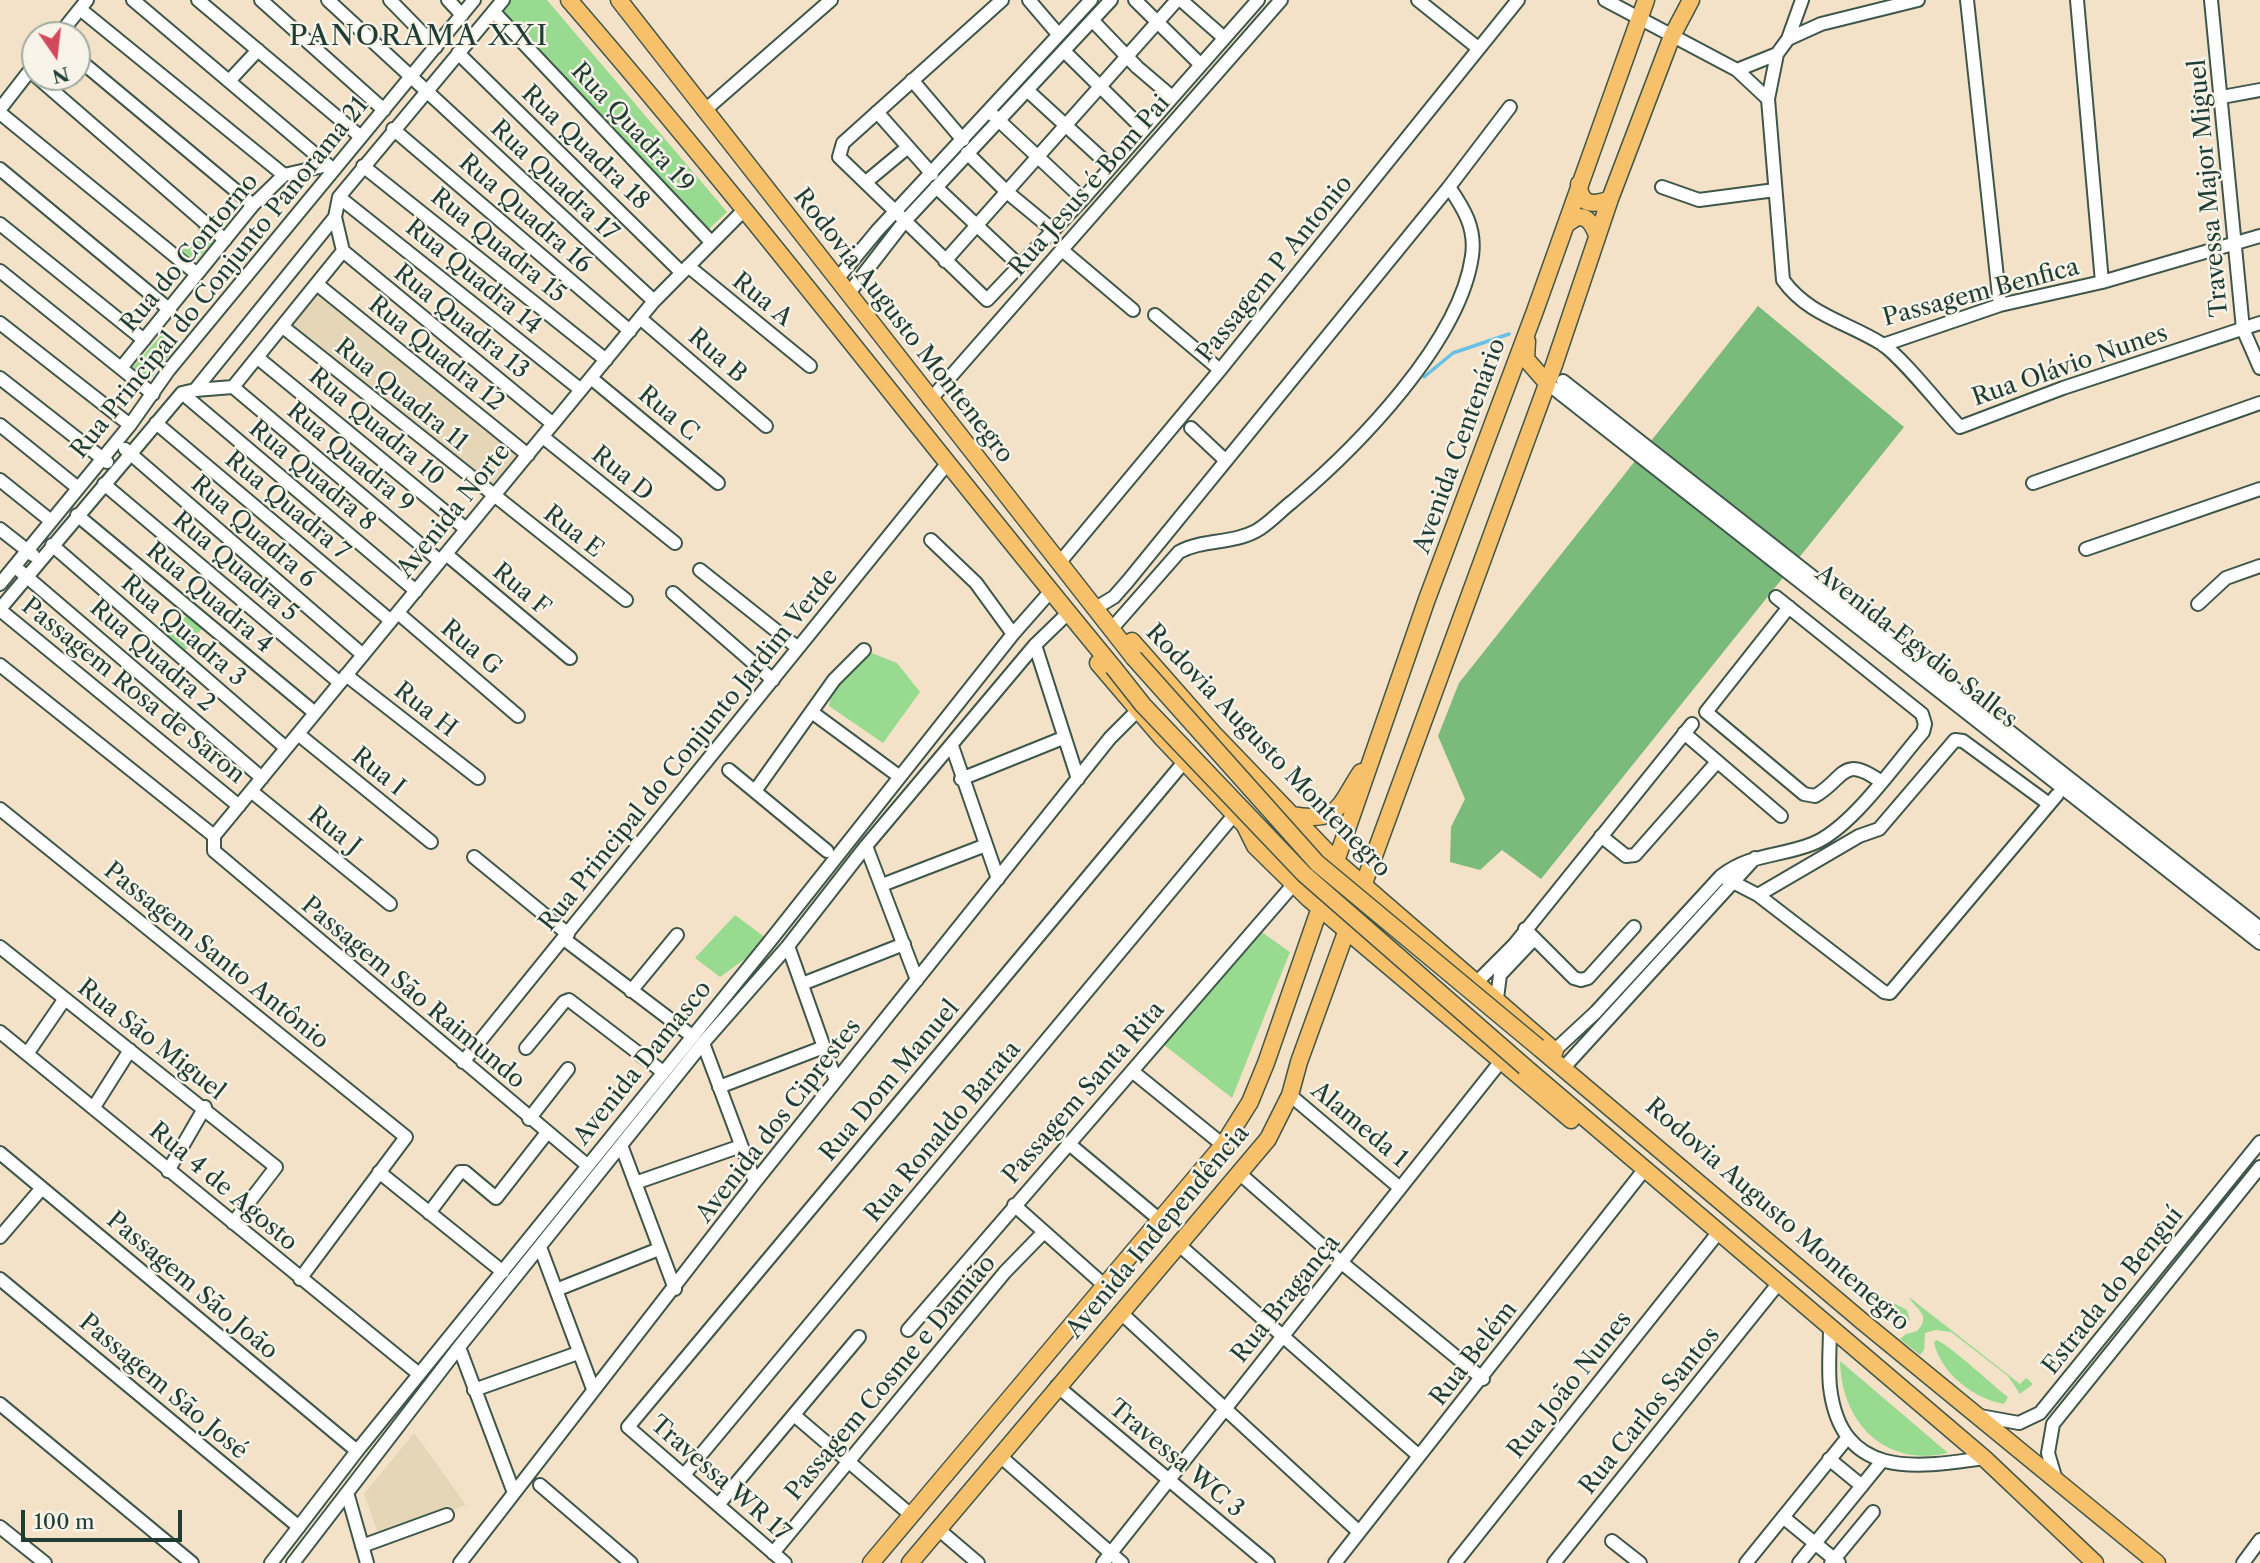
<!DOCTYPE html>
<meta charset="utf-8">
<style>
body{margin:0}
#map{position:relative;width:2260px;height:1563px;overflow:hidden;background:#f3e2c8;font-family:"Libre Caslon Text",serif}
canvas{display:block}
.north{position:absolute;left:21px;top:21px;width:70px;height:70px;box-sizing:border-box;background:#f7f3e8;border:2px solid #a1aaa0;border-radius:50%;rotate:166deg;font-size:19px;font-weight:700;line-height:28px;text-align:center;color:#1f3d34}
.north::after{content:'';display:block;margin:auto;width:24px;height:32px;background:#d1495b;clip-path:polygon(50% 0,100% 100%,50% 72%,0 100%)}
.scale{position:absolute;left:21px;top:1510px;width:161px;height:32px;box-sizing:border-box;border:4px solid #1f3d34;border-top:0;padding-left:9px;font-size:21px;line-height:24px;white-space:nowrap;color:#1f3d34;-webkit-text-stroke:5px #f7f3e8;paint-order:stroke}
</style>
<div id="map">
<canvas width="2260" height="1563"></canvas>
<div class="north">N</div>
<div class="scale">100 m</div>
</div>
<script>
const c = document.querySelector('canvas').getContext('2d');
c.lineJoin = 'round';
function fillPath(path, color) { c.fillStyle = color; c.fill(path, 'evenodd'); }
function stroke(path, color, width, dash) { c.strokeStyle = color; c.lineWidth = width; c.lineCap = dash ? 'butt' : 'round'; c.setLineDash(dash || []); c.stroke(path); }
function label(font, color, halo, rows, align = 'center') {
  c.font = font + ' "Libre Caslon Text",serif'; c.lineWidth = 5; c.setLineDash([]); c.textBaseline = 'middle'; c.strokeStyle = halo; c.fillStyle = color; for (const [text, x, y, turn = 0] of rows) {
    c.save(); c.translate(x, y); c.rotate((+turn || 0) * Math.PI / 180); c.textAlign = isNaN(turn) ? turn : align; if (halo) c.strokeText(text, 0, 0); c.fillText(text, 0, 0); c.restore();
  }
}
const built = new Path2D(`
 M 319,290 L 524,455 L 496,494 L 286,326 Z
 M 414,1433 L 466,1505 L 380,1538 L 364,1494 Z`);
const green = new Path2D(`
 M 510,0 L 547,0 L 727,212 L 706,232 L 500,13 Z
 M 194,212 L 220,235 L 196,261 L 188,262 L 170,248 L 188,249 L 199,234 Z
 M 163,333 L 177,346 L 148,382 L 131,369 Z
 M 187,615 L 203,627 L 184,652 L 165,638 Z
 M 864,650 L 897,663 L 920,692 L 883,743 L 829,706 L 834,680 Z
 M 735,915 L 770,941 L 720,977 L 695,958 Z
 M 1256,928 L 1290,952 L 1232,1098 L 1159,1041 Z
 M 1874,1293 L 1907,1310 L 1910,1320 L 1903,1324 L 1881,1312 Z
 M 1909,1297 L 2020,1384 L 2026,1378 L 2033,1384 L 2020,1394 L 2008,1376 L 1951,1332 L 1936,1330 L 1925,1333 L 1924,1350 L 1920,1355 L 1900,1339 L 1906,1334 L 1917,1331 C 1933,1315 1914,1308 1909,1297 Z
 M 1936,1340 C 1945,1341 1996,1388 2008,1397 L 2004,1404 C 1974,1399 1941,1373 1934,1343 Z
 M 1840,1361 L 1948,1453 C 1884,1468 1841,1421 1840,1361 Z`);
const forest = new Path2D(`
 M 1758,306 L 1904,427 L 1541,879 L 1502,850 L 1480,870 L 1450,862 L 1451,827 L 1465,799 L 1438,736 L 1459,683 Z`);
const stream = new Path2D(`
 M 1424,377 L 1453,353 L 1509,334`);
const minor = new Path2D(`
 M 133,0 L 328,165
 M 198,0 L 361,137
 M 261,0 L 384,110
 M 328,0 L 654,301
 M 390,0 L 436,47
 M 448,0 L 462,15
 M 1002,0 L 843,143 L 839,157 L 987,300 L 1083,199 L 1258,0
 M 1029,0 L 1058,34
 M 1135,0 L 1200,64
 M 1181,0 L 1223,37
 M 1418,0 L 1478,48
 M 1605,0 L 1737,70 L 1768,99
 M 1967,0 L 2000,305
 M 2077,0 L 2102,282
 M 2211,0 L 2243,329 L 2260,368
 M 80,9 L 284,175
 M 494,12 L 711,242
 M 1092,20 L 1137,67 L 1171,96
 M 59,35 L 87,0
 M 1788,39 L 1802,0
 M 1064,51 L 1143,129
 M 458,53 L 682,273
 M 1777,54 L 1768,99 L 1783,280 C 1808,315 1847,322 1882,344 C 1903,358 1940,406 1960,427 L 2063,388 L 2260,323
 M 77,58 L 253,205
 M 1737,70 L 1777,54 L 1788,39 L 1821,24 L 1918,0
 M 37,77 L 225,240
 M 912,80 L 963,140
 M 229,81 L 258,50
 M 1027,90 L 1111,167
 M 2222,97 L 2260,90
 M 0,109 L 35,64
 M 704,111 L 831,0
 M 877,112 L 932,174
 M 0,113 L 197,274
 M 993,115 L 1083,199
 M 393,129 L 630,331
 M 967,153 L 1007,192 L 1053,230
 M 363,166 L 606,360
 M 0,169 L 170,310
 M 866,182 L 908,147
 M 936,187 L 1021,267
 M 1662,187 L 1699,200 L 1775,190
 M 339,197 L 581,390
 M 0,224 L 144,340
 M 1062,250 L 1133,310
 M 343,251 L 553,424
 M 945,261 L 1177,0
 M 688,266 L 810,366
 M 0,271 L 153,394
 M 838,278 L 877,231 L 1091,0
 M 318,285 L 528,455
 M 849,293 L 904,222 L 1111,0
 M 1155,315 L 1220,370
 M 640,318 L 766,426
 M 0,323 L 130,425
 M 283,327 L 626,600
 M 1883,345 L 2000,305 L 2102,282 L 2260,236
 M 258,358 L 466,529
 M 121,368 L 253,205 L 284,175 L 328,165 L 334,170
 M 0,378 L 107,462
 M 591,378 L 718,483
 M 1563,381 L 2260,928
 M 1547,383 L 2260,943
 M 233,387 L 440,561
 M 195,390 L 233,387 L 343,251 L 335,217
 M 182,393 L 416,591
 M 930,400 L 1281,0
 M 156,423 L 391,621
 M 0,425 L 78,488
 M 1191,428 L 1226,461
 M 543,437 L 675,543
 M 125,449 L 363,655
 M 0,480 L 51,521
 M 2033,483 L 2260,403
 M 104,484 L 340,683
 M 77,515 L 315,713
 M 0,529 L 33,555
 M 931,540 L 976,583 L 1013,634
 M 52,545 L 286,748
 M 2086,549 L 2260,489
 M 446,554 L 570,658
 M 1060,562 L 1220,370 L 1518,0
 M 700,570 L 798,648
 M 20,571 L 262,778
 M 0,584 L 130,425 L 168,371 L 474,0
 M 673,593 L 773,680
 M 2198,604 L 2226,578 L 2260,566
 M 1789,607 L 1706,712 L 1804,794 L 1815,796 C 1845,779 1841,754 1880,781
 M 0,609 L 182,393 L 195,390 L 335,217 L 339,197 L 503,0
 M 1094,609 L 1114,597 L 1128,581 L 1449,187 L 1510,107
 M 0,610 L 239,806
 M 398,613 L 518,716
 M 1114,626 L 1179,552 C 1203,539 1232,544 1256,531 C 1269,524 1281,510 1293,501 C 1357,447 1460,342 1472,256 C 1476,228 1464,209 1449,187
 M 1035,645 L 1078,779
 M 0,665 L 214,836
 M 346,675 L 478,778
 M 813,713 L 900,777
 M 1684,733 L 1781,816
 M 298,734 L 431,842
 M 952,746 L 998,879
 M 729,770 L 827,851
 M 961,779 L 1063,738
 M 251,791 L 390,904
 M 755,791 L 834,680 L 864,650
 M 0,809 L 406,1137 L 300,1279
 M 1601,836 L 1626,856 L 1635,855 L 1717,762
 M 866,846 L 917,980
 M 474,857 L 568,934
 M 1721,876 L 1758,895 L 1884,992 L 1890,993 L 2057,795
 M 882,885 L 986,845
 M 1758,895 L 1859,836 L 1879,829 L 1955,740 L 1963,741 L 2049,804
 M 1525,929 L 1574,978 L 1581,980 L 1588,978 L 1634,927
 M 564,939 L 692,1036
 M 788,946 L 836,1081
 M 0,947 L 276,1167 L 233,1223
 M 1478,981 L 1514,945 L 1692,724
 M 802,984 L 904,944
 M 631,991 L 677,935
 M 1497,998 L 1500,975 L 1534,939
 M 0,1032 L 419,1374
 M 703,1043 L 755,1182
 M 526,1048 L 564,1002 L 569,1000 L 663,1072
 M 1555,1050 L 1596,1012 L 1721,876 C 1751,853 1779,857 1812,844 C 1851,829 1895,764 1923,732 L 1925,724 L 1922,714 L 1776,597
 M 27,1054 L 64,1000
 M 463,1062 L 947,464
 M 1568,1063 L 1755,858
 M 1132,1071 L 1223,1145
 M 719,1087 L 824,1047
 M 1290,1095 L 1400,1188
 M 94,1107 L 130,1050
 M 529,1119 L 568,1069
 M 1068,1143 L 1160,1220
 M 621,1145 L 675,1289
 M 0,1153 L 357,1451
 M 587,1165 L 214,851 L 214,836 L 654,301 L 745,209
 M 168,1171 L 205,1107
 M 379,1172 L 503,1272
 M 1239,1173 L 1342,1263 L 1483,1379
 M 635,1183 L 741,1146
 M 1014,1205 L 1104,1285
 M 429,1213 L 460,1172 L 465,1172 L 496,1198 L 546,1134
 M 0,1237 L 42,1188
 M 1178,1244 L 1419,1456
 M 540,1247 L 593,1389
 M 0,1279 L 299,1527
 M 556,1290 L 659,1249
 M 1120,1312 L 1359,1532
 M 1830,1327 C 1830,1347 1828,1367 1830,1387 C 1841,1480 1916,1468 1984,1458
 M 908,1330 L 1293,885
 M 459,1347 L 514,1493
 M 1057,1386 L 1268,1563
 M 474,1390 L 578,1353
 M 0,1404 L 192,1563
 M 794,1415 L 911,1515
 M 1980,1416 L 2019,1423 L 2040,1413 L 2260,1142
 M 1000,1456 L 1122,1563
 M 1829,1459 L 1862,1486
 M 684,1475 L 1234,815
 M 2056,1480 L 2048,1453 L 2053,1424 L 2260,1167
 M 540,1485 L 631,1563
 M 348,1496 L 367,1563
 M 718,1505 L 859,1337
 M 1783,1517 L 1839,1563
 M 0,1527 L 45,1563
 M 938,1529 L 978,1563
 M 1612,1541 L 1640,1563
 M 362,1546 L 447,1515
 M 773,1553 L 1005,1272 L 1044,1232
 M 271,1563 L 357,1451 L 770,941 L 1013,634 L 1050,592
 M 293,1563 L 459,1347 L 703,1043 L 788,946 L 866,846 L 1035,645 L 1068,613
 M 460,1563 L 755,1182 L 1110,738 L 1138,710
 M 785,1563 L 628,1427 L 1184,762
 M 1103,1563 L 1501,1061
 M 1335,1563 L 1644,1170
 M 1455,1563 L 1718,1233
 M 1554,1563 L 1778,1284
 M 1746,1563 L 1848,1437
 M 1799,1563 L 1882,1461
 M 1831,1563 L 1873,1512
 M 2243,1563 L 2260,1540`);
const major = new Path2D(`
 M 569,0 C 757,217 930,446 1113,667
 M 619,0 L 1134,658
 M 1579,184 C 1580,205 1592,206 1610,199
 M 1566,225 C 1581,211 1590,217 1597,235
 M 1527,341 L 1526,359 L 1547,383
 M 1132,641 L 1213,733 L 1338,863 L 1555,1051
 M 1098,663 L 1162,738 L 1252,833
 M 1291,815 C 1340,823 1337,808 1361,772
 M 1245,826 L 1255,846 L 1309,899 L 1571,1120
 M 1538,1047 L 1863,1322 L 2157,1563
 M 1525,1067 L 1984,1458 L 2095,1563
 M 871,1563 L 1223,1145 L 1250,1102 L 1266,1063 L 1427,599 L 1535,311 L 1646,0
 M 910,1563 L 1268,1139 L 1290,1095 L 1299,1062 L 1341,946 L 1554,365 L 1610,199 L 1672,36 L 1691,0`);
const majorBridge = new Path2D(`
 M 1134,658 L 1317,863 L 1538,1047
 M 1113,667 L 1143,705 L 1304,874 L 1525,1067`);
const streetNames = [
 ["Rua Quadra 19",632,128,47],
 ["Rua Quadra 18",585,148,44],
 ["Rua Quadra 17",554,181,43],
 ["Rua Jesus é Bom Pai",1090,186,-49],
 ["Travessa Major Miguel",2209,188,-95],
 ["Rua Quadra 16",525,214,41],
 ["Rua Quadra 15",498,246,39],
 ["Rua do Contorno",190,253,-50],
 ["Passagem P Antonio",1275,269,-51],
 ["Rua Quadra 14",473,277,39],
 ["Rua Principal do Conjunto Panorama 21",220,278,-51],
 ["Passagem Benfica",1981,293,-15],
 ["Rua A",762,300,39],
 ["Rua Quadra 13",461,322,39],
 ["Rodovia Augusto Montenegro",903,326,52],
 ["Rua Quadra 12",436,354,39],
 ["Rua B",717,356,41],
 ["Rua Olávio Nunes",2070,366,-19],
 ["Rua Quadra 11",401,395,39],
 ["Rua C",668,414,40],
 ["Rua Quadra 10",376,427,40],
 ["Avenida Centenário",1460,446,-70],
 ["Rua Quadra 9",350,458,40],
 ["Rua D",622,474,39],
 ["Rua Quadra 8",312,476,40],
 ["Rua Quadra 7",287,506,40],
 ["Avenida Norte",454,511,-51],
 ["Rua Quadra 6",253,532,41],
 ["Rua E",573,532,38],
 ["Rua Quadra 5",235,567,40],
 ["Rua F",521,590,40],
 ["Rua Quadra 4",209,598,40],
 ["Rua Quadra 3",183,631,41],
 ["Avenida Egydio Salles",1916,647,38],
 ["Rua G",471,648,40],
 ["Rua Quadra 2",152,656,41],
 ["Passagem Rosa de Saron",133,691,39],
 ["Rua H",425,710,38],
 ["Rua Principal do Conjunto Jardim Verde",689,750,-51],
 ["Rodovia Augusto Montenegro",1268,751,46],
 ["Rua I",378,772,39],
 ["Rua J",334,831,39],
 ["Passagem Santo Antônio",216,956,39],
 ["Passagem São Raimundo",413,993,40],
 ["Rua São Miguel",151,1040,38],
 ["Avenida Damasco",643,1063,-51],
 ["Rua Dom Manuel",890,1081,-50],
 ["Passagem Santa Rita",1084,1093,-49],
 ["Avenida dos Ciprestes",779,1121,-52],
 ["Alameda 1",1359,1125,40],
 ["Rua Ronaldo Barata",943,1132,-50],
 ["Rua 4 de Agosto",223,1187,40],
 ["Rodovia Augusto Montenegro",1777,1215,41],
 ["Avenida Independência",1158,1232,-50],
 ["Passagem São João",192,1286,40],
 ["Estrada do Benguí",2113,1291,-51],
 ["Rua Bragança",1286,1299,-51],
 ["Rua Belém",1474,1354,-52],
 ["Passagem Cosme e Damião",891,1378,-50],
 ["Rua João Nunes",1570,1385,-51],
 ["Passagem São José",163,1387,40],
 ["Rua Carlos Santos",1650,1411,-51],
 ["Travessa WC 3",1176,1459,40],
 ["Travessa WR 17",720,1479,41]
];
const quarterNames = [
 ["PANORAMA XXI",419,37]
];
fillPath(built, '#e4d6b7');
fillPath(green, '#99da91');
fillPath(forest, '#7aba7b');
stroke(stream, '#67c0e5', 3.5);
stroke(minor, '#3f564a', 16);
stroke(major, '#3f564a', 19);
stroke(minor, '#fff', 12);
stroke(major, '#f7c06b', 16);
stroke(majorBridge, '#3f564a', 19, []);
stroke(majorBridge, '#f7c06b', 16);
label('24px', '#1f3d34', '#f7f3e8', streetNames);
c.letterSpacing = '2px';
label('28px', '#1f3d34', '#f7f3e8', quarterNames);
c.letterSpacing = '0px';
</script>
